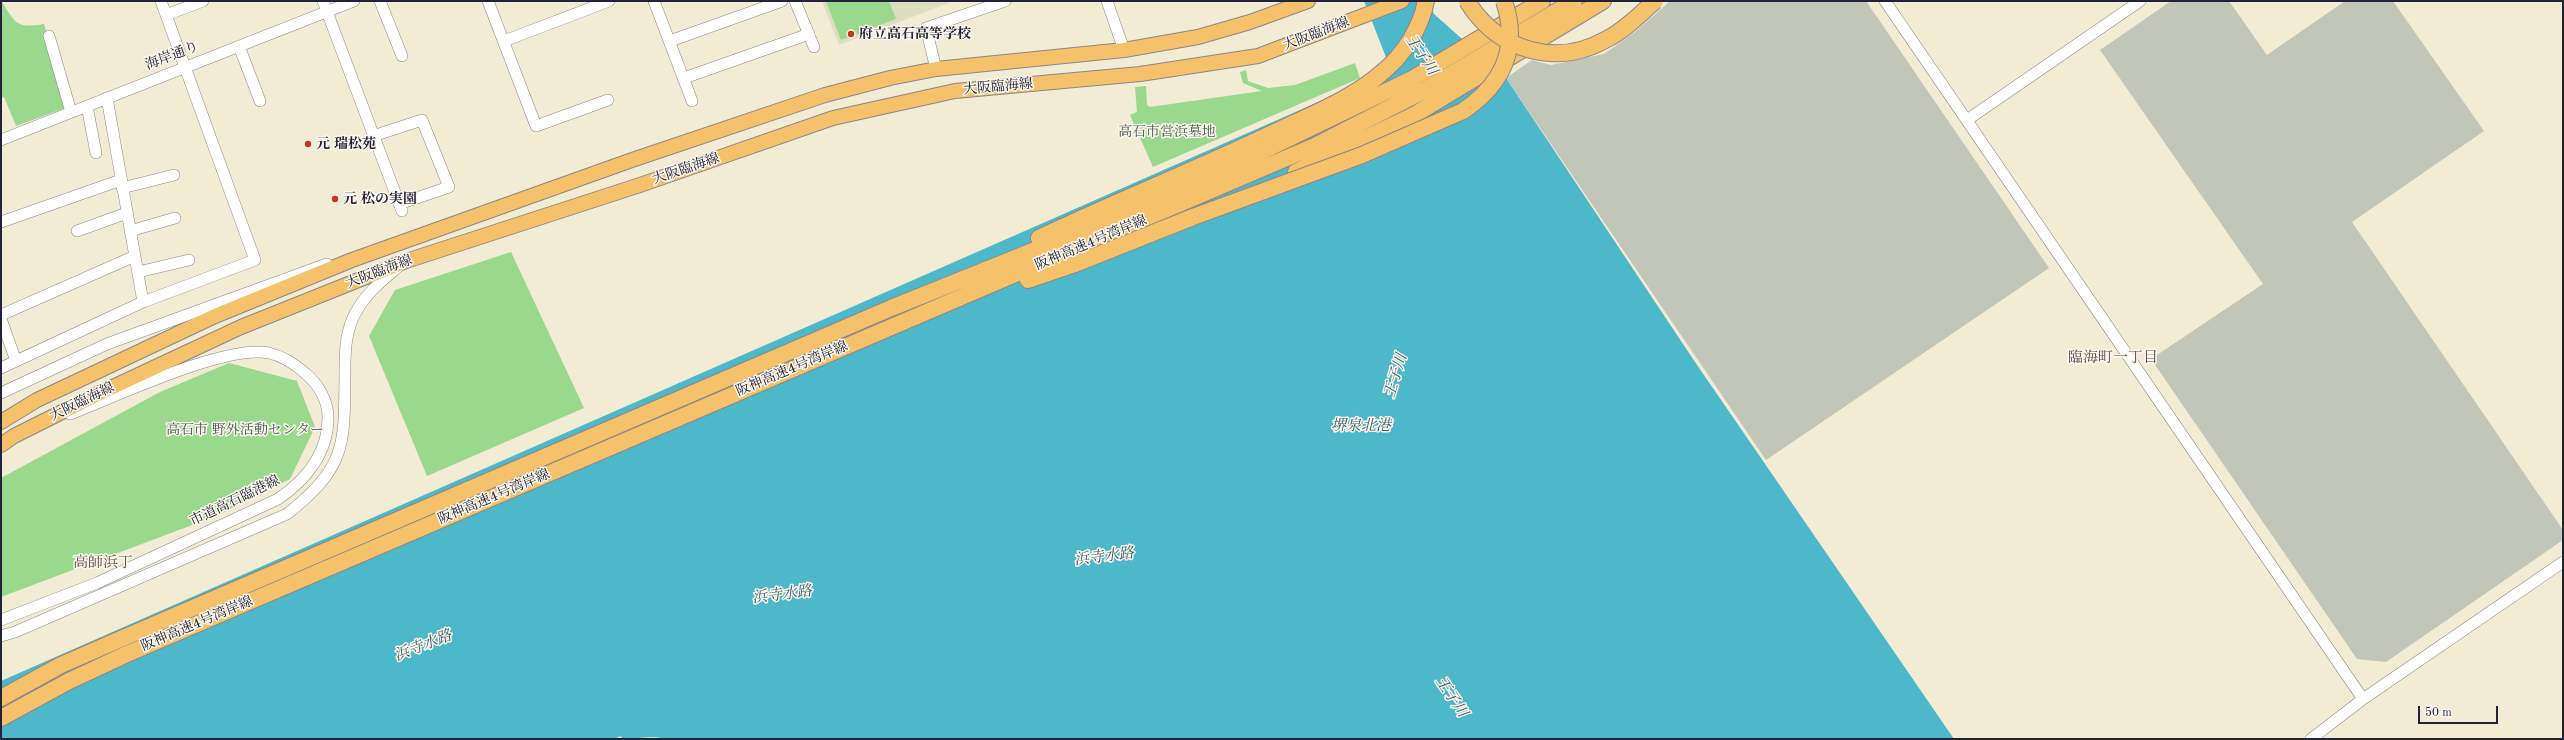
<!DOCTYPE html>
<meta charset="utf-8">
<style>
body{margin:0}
#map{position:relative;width:2564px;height:740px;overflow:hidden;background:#f2ecd5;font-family:"Old Standard TT",serif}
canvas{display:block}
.frame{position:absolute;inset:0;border:2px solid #22223b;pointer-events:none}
.scale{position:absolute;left:2418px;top:706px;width:80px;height:18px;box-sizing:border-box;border:2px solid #22223b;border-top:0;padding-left:5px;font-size:12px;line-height:14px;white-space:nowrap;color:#22223b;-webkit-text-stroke:3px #fbf7ec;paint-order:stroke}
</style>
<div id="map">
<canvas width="2564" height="740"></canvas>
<div class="frame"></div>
<div class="scale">50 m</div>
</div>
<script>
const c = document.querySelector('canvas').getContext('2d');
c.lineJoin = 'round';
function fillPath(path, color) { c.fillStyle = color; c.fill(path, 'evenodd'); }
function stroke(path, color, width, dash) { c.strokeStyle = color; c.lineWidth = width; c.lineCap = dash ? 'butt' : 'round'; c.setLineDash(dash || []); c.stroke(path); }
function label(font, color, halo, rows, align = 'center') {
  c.font = font + ' "Old Standard TT","Noto Serif JP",serif'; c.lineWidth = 3; c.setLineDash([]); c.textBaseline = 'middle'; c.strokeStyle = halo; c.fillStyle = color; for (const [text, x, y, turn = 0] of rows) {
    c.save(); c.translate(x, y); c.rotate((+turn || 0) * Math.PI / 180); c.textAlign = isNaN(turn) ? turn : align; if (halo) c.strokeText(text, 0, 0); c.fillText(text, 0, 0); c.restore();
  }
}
const built = new Path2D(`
 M 822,1 L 954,1 L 839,45 Z`);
const industrial = new Path2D(`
 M 1670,1 L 1866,1 L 2049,268 L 1766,460 L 1506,78 L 1532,60 L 1551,65 L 1604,54 L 1635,32 Z
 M 2171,1 L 2229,1 L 2267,55 L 2345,1 L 2393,1 L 2484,131 L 2352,222 L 2563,530 L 2563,540 L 2386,662 L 2357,659 L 2151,359 L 2263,284 L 2100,50 Z`);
const green = new Path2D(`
 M 1,1 C 16,22 14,29 44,24 L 68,107 L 16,126 L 4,97 L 1,98 Z
 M 826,1 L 889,1 L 896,19 L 841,40 Z
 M 1355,63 L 1360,78 L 1153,167 L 1130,115 L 1137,112 L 1135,87 L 1146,86 L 1147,105 L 1150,107 L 1262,91 L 1243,83 L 1240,72 L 1246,70 L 1248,81 L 1268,88 L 1295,85 Z
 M 511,252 L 584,408 L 427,476 L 369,336 L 395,290 Z
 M 229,363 L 297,381 L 315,427 L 290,479 L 216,516 L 1,597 L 1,478 L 160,392 Z`);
const water = new Path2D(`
 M 1364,1 L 1429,1 L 1434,14 L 1506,78 L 1695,362 L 1954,739 L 666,739 C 653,735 637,739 622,739 L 621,736 L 614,739 L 1,739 L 1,681 L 1391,70 Z`);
const minor = new Path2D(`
 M 323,1 L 402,211
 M 380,1 L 402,56
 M 488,1 L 536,126 L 608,100
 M 654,1 L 692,101
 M 795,1 L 814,47
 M 1107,1 L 1124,50
 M 1885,1 L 2363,699
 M 166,15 L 203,1
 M 49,36 L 71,112
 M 504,41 L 609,1
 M 670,41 L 782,1
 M 239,46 L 260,101
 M 936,69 L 926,28 L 1005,1
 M 684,78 L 809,34
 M 107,98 L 143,302
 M 87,106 L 96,153
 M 1967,120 L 2140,1
 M 373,136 L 422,120 L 449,187 L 399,204
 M 1,140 L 354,1
 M 122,188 L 174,175
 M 1,222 L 121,180
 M 77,231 L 127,213
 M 130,231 L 175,218
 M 138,272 L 189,260
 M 1,315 L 135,256
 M 1,319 L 16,361
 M 1,368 L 143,302 L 255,260 L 161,1
 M 1,393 L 107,344 L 327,264
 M 1,620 L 97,583 L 278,499 C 306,480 328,453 328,418 C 328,400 318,384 305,373 C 295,364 282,356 269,353 C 225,344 115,397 70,414
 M 1,636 L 15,632 L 287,514 C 349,465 344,443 345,368 C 345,350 346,329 356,312 C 366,293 383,280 399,266
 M 2311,739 L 2363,699 L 2563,562`);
const major = new Path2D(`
 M 1,422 L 37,400 L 215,316 L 352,260 L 632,160 L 825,95 L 890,78 L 936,69 L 1124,50 L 1198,37 L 1250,22 L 1308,1
 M 1,445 L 14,436 L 102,392 L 241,327 L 406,261 L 640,185 L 833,118 L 955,91 L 1140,74 L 1258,56 L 1402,1`);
const highway = new Path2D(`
 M 1296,172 L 1414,115 L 1603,1
 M 1039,238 C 1117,201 1198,169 1277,131 C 1313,114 1354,98 1385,70 C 1405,53 1421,27 1426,1
 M 1028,280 L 1075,264
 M 1,698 L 61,665 L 123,638 L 891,308 L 1075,234 L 1252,156 L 1412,79 L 1542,1
 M 1,718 L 69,681 L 127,654 L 1317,145 L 1423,91 L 1574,1`);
const highwayBridge = new Path2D(`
 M 1467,1 C 1498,51 1556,68 1607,39 C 1625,30 1640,14 1655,1
 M 1075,264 L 1193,217 L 1362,155 L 1463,111 C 1503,84 1520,48 1504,1`);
const markers = [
 [851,34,4,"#c8321e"],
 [308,144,4,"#c8321e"],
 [335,199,4,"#c8321e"]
];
const poiNames = [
 ["府立高石高等学校",859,34],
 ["元 瑞松苑",316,144],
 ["元 松の実園",343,199]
];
const streetNames = [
 ["大阪臨海線",1316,34,-21],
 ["海岸通り",172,56,-21],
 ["大阪臨海線",998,87,-5],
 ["大阪臨海線",686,169,-19],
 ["阪神高速4号湾岸線",1091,243,-23],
 ["大阪臨海線",379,272,-21],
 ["阪神高速4号湾岸線",792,369,-23],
 ["大阪臨海線",82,402,-26],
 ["阪神高速4号湾岸線",494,497,-23],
 ["市道高石臨港線",235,501,-26],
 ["阪神高速4号湾岸線",197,624,-23]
];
const parkNames = [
 ["高石市営浜墓地",1167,132],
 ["高石市 野外活動センター",245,430]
];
const waterNames = [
 ["王子川",1421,55,56],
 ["王子川",1396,376,-73],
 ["堺泉北港",1361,426],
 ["浜寺水路",1104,557,-7],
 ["浜寺水路",782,595,-7],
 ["浜寺水路",423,646,-21],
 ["王子川",1451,697,56]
];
const neighbourhoodNames = [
 ["臨海町一丁目",2113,358],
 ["高師浜丁",103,563]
];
fillPath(built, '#dddebc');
fillPath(industrial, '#c2c6b9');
fillPath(green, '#99d88d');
fillPath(water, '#4db8c9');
stroke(minor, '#8a8788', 12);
stroke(major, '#8a8788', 16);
stroke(highway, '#8a8788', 18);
stroke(minor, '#fff', 11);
stroke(major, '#f5c16b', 14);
stroke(highway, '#f5c16b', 16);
stroke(highwayBridge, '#8a8788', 18, []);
stroke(highwayBridge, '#f5c16b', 16);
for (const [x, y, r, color] of markers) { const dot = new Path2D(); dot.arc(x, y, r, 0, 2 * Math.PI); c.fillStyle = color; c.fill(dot); stroke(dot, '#fbf7ec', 1.5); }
label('bold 14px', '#22223b', '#fbf7ec', poiNames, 'left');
label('14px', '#22223b', '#fbf7ec', streetNames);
label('14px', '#465954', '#fbf7ec', parkNames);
label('italic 15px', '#335e74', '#fbf7ec', waterNames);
label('15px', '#62514f', '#fbf7ec', neighbourhoodNames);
</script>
